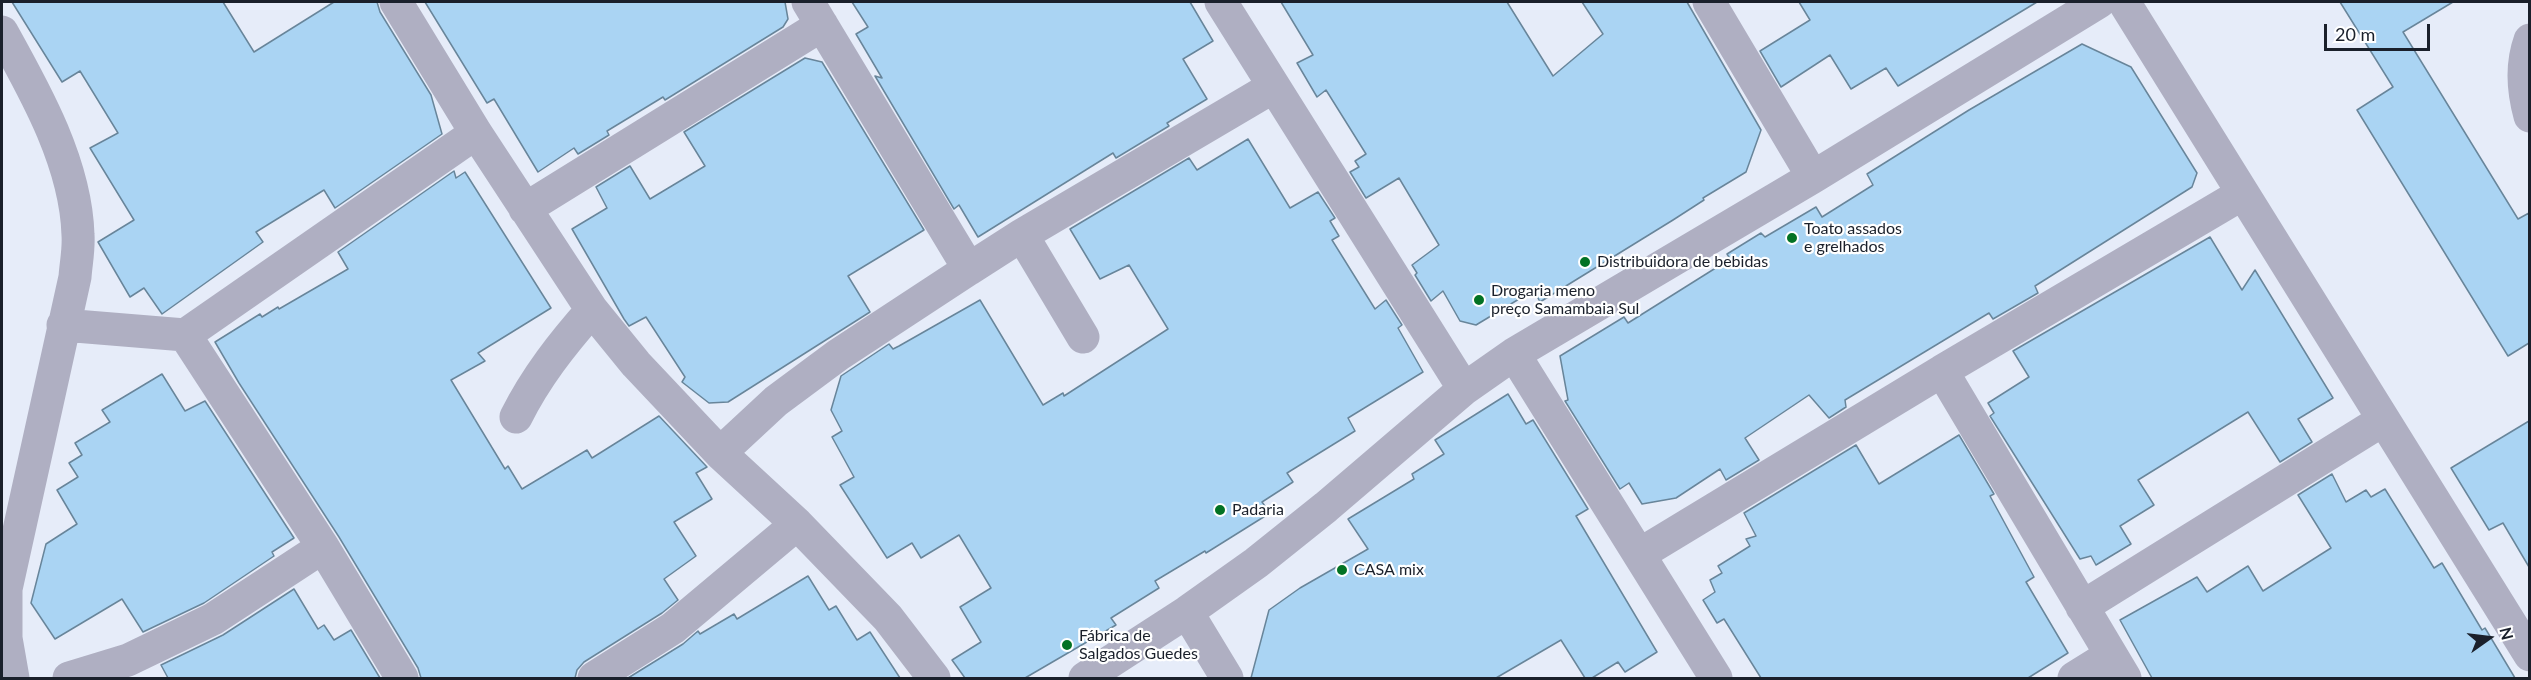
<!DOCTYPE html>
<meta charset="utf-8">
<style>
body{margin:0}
#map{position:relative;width:2531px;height:680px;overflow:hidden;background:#e6ecf9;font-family:Lato,sans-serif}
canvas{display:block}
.frame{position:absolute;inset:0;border:3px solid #1a202b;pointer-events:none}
.north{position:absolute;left:2459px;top:608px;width:60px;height:60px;-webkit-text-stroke:4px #fff;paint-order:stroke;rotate:76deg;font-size:16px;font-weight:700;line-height:24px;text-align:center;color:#1a202b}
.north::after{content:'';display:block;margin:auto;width:21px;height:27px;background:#1a202b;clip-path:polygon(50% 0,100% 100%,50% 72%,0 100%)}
.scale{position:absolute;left:2324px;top:24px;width:106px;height:27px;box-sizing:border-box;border:3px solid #1a202b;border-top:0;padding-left:8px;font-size:18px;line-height:21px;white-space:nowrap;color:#1a202b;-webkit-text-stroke:4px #fff;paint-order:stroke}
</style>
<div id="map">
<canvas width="2531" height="680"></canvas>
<div class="frame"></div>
<div class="north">N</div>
<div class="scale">20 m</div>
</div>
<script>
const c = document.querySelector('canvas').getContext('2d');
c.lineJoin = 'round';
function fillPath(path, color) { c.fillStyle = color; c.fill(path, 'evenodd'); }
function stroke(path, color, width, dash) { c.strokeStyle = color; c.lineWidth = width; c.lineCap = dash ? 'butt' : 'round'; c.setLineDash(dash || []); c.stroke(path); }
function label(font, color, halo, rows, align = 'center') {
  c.font = font + ' Lato,sans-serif'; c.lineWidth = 4.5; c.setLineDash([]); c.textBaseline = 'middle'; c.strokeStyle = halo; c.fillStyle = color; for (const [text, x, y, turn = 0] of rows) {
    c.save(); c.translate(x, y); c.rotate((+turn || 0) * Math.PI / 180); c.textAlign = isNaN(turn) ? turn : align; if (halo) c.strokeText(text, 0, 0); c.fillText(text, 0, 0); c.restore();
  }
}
const building = new Path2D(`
 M 12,2 L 223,2 L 254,52 L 334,2 L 377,2 L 380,12 L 431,95 L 442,134 L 335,208 L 324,190 L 256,232 L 263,242 L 162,314 L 144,288 L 130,297 L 98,242 L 134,220 L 90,148 L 118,133 L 80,71 L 62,82 Z
 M 425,2 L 785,2 L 788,19 L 783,27 L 665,100 L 663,97 L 607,131 L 609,135 L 578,154 L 574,148 L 538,172 L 494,99 L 487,103 Z
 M 852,2 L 1190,2 L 1213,41 L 1183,59 L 1207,99 L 1167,123 L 1169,126 L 1116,158 L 1113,153 L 978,237 L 959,205 L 954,209 L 875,76 L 882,78 L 856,34 L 868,27 Z
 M 1281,2 L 1507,2 L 1553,76 L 1603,34 L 1582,2 L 1687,2 L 1761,130 L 1746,172 L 1703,198 L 1704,200 L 1673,220 L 1540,302 L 1534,290 L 1476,325 L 1460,321 L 1443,291 L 1431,301 L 1415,275 L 1417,273 L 1412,265 L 1439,245 L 1399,178 L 1366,198 L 1350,172 L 1359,167 L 1355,161 L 1366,154 L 1326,90 L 1317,97 L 1297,63 L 1313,55 Z
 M 1799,2 L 2037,2 L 1898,86 L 1886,68 L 1851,89 L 1830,55 L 1781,87 L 1760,51 L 1810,20 Z
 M 2340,2 L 2453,2 L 2403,32 L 2518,219 L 2529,213 L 2529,343 L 2508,356 L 2357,110 L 2393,87 Z
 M 2082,44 L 2131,67 L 2197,173 L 2192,187 L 2035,286 L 2038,293 L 1993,319 L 1989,313 L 1845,400 L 1846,407 L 1829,418 L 1809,395 L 1745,438 L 1759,460 L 1726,480 L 1720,469 L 1676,498 L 1642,504 L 1629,483 L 1620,489 L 1565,401 L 1568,400 L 1560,356 L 1624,317 L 1628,323 L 1730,259 L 1727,254 L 1761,233 L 1765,237 L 1816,207 L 1822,217 L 1873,185 L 1867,174 L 1969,110 Z
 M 805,58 L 822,62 L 924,230 L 848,276 L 870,312 L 728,402 L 709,403 L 682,382 L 685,377 L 646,317 L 629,326 L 624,319 L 572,229 L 607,208 L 596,187 L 630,166 L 650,199 L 705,166 L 684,132 Z
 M 1248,139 L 1290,208 L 1318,192 L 1335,218 L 1330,221 L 1339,236 L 1332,240 L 1375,309 L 1386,300 L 1402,325 L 1398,328 L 1423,372 L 1348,418 L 1355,431 L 1287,473 L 1293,482 L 1262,502 L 1270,513 L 1206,553 L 1205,551 L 1155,581 L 1159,588 L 1111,618 L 1116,625 L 1025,678 L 965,678 L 952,660 L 981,642 L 960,607 L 991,588 L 959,535 L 921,558 L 912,543 L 887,558 L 840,485 L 854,477 L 832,437 L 842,431 L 831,410 L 841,376 L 889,344 L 893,349 L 899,346 L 980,300 L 1043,405 L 1063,393 L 1064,396 L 1168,329 L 1129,265 L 1100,279 L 1070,229 L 1189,158 L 1197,170 Z
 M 454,171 L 456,178 L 465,172 L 551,308 L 478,353 L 485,361 L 451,380 L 505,469 L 508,466 L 522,489 L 587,450 L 592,458 L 659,416 L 707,467 L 696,473 L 712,499 L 674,522 L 696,556 L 664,579 L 678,600 L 662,613 L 584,662 L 577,670 L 575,678 L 421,678 L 418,668 L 339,537 L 239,383 L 215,342 L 260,314 L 262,317 L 278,307 L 279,309 L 348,269 L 338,252 Z
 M 2210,237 L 2242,290 L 2255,270 L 2333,398 L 2298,419 L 2312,442 L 2280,462 L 2248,412 L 2138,480 L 2154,505 L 2120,526 L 2131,544 L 2096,565 L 2091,556 L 2080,559 L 1990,416 L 1994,413 L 1988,403 L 2029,377 L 2013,351 Z
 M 162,374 L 185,411 L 205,401 L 294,538 L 272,552 L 274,556 L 204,603 L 143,632 L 122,599 L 55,639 L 31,603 L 46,544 L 77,524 L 57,490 L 78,477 L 69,463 L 82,455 L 75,443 L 110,422 L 102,410 Z
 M 1508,394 L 1526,424 L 1533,420 L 1588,509 L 1576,516 L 1657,652 L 1625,672 L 1618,662 L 1592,678 L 1585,678 L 1561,640 L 1496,678 L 1251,678 L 1269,610 L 1300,588 L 1368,549 L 1348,519 L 1414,479 L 1412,474 L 1444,454 L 1435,440 Z
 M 2529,421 L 2529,567 L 2503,523 L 2489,530 L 2451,468 Z
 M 1959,435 L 1994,494 L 1990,496 L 2034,577 L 2026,582 L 2068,653 L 2028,678 L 1761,678 L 1724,619 L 1717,623 L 1703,600 L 1715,592 L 1710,580 L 1722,573 L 1718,566 L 1750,546 L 1746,539 L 1756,536 L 1744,513 L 1856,445 L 1879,484 Z
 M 2332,474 L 2346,502 L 2366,490 L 2371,497 L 2385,489 L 2434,568 L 2442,563 L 2482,630 L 2485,628 L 2515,678 L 2152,678 L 2120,620 L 2197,577 L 2207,592 L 2248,566 L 2263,591 L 2331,548 L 2298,495 Z
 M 808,576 L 829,610 L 836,606 L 857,640 L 870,632 L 900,678 L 628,678 L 683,644 L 698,631 L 700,634 L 734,614 L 737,619 Z
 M 294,589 L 318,629 L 324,625 L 334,640 L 351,630 L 380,678 L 168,678 L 161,665 L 223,635 Z`);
const minor = new Path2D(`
 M 396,2 L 476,133 L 592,310 L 636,364 L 720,453 L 797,524 L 888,618 L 934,678
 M 808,2 L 969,269 L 1022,235 L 1273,87
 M 1221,2 L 1464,389
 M 1709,2 L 1813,177
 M 2124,2 L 2530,655
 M 2,32 C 36,93 76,164 78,235 C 79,249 76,263 75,277 L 6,589 L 6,638 L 13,678
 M 2530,40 C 2521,65 2523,91 2530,116
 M 525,209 L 822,25
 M 1022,235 L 1083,337
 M 63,325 L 185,335 L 323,547 L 402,678
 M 185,335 L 476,133
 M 1514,354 L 1716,678
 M 1942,371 L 2242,194
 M 516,417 C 536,377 562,344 592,310
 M 720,453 L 776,401 L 838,355 L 969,269
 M 1640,554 L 1942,371 L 2125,678
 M 2082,607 L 2383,420
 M 1187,612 L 1227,678
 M 69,678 L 128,660 L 213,619 L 323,547
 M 594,678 L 673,628 L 797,524
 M 1085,678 L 1187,612 L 1256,563 L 1326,507 L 1464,389 L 1514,354 L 1813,177 L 2099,2
 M 2074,678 L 2111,655`);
const markers = [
 [1792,238,6,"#037224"],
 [1585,262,6,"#037224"],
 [1479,300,6,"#037224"],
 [1220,510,6,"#037224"],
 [1342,570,6,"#037224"],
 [1067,645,6,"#037224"]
];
const poiNames = [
 ["Toato assados",1804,229],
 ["e grelhados",1804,247],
 ["Distribuidora de bebidas",1597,262],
 ["Drogaria meno",1491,291],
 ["preço Samambaia Sul",1491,309],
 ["Padaria",1232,510],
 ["CASA mix",1354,570],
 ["Fábrica de",1079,636],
 ["Salgados Guedes",1079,654]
];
fillPath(building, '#aad4f3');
stroke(building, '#68859a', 1.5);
stroke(minor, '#afafc2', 33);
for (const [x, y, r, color] of markers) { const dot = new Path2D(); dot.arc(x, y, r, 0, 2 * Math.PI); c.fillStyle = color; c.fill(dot); stroke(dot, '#fff', 2); }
label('16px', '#1a202b', '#fff', poiNames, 'left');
</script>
